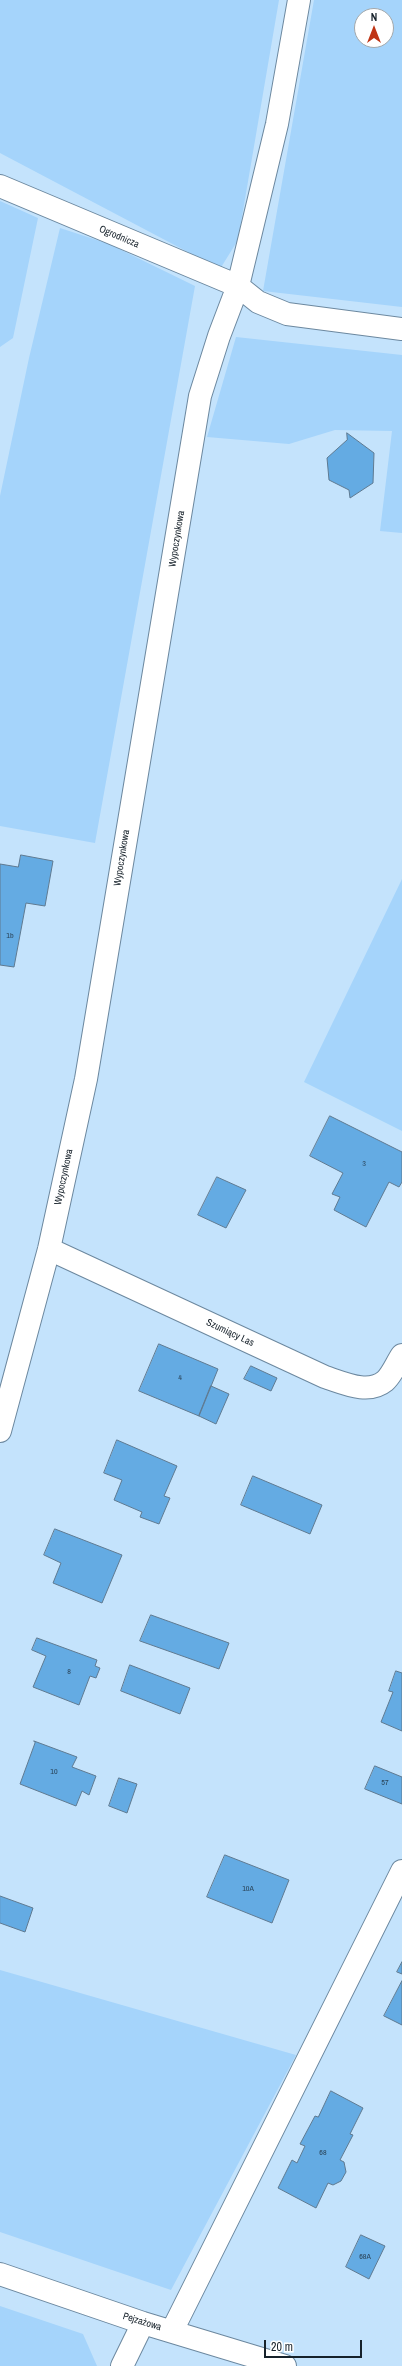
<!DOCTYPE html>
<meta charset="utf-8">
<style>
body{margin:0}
#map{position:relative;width:402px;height:2366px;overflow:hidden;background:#c4e3fc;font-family:"Archivo Narrow",sans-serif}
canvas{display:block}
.north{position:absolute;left:354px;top:8px;width:40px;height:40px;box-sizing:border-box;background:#fff;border:1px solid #a2a7aa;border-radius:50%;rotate:0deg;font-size:11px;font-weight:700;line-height:16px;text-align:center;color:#17222b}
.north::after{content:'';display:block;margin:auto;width:14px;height:18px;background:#bf3515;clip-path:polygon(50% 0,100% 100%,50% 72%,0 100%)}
.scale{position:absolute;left:264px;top:2340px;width:98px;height:18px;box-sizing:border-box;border:2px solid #17222b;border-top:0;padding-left:5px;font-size:12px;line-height:14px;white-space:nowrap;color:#17222b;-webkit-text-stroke:3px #fff;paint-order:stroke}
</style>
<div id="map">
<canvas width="402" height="2366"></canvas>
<div class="north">N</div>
<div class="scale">20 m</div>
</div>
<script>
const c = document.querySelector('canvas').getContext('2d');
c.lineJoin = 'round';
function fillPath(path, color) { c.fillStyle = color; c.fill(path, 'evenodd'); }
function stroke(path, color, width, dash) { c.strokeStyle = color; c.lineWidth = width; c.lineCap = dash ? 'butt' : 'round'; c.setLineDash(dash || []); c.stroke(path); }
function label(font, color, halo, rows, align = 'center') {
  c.font = font + ' "Archivo Narrow",sans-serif'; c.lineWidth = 3; c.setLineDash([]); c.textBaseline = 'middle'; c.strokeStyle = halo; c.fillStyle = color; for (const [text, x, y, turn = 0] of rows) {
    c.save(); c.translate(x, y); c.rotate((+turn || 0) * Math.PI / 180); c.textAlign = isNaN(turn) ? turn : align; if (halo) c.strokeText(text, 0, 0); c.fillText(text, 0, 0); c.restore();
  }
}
const green = new Path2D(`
 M 0,0 L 279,0 L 238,240 L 220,269 L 0,153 Z
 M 314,0 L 402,0 L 402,307 L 263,291 ZM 362,16 L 386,16 L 386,40 L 362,40 Z
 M 0,201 L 38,218 L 13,338 L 0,347 Z
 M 60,228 L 109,244 L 195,286 L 95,843 L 0,826 L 0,496 L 29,358 Z
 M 236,337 L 402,355 L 402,533 L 380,531 L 392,431 L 335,430 L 289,444 L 207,437 Z
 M 402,879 L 402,1131 L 304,1082 Z
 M 0,1970 L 296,2055 L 171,2290 L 0,2232 Z
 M 0,2306 L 83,2334 L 97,2366 L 0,2366 Z`);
const building = new Path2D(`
 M 347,433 L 374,453 L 373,483 L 350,498 L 349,490 L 329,480 L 327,458 L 347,440 Z
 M 21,855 L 53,861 L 45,906 L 26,903 L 14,967 L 0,965 L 0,864 L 18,867 Z
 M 330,1116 L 402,1152 L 402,1182 L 399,1187 L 389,1182 L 366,1227 L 334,1210 L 340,1197 L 332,1194 L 343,1173 L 310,1156 Z
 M 217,1177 L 246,1190 L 226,1228 L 198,1215 Z
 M 159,1344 L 218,1369 L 199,1416 L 139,1391 Z
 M 251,1366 L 277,1378 L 271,1391 L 244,1379 Z
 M 211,1386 L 229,1394 L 216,1424 L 199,1416 Z
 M 117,1440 L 177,1466 L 164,1496 L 170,1498 L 159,1524 L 140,1517 L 142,1512 L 114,1500 L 122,1480 L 104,1473 Z
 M 253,1476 L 322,1505 L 310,1534 L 241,1505 Z
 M 55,1529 L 122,1555 L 102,1603 L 53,1583 L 61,1563 L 44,1555 Z
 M 151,1615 L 229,1643 L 219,1669 L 140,1641 Z
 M 37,1638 L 97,1660 L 95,1666 L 100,1668 L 96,1678 L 90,1676 L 79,1705 L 33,1687 L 46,1656 L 32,1650 Z
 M 130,1665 L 190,1688 L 180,1714 L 121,1691 Z
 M 396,1671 L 402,1673 L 402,1731 L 381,1722 L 393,1692 L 389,1691 Z
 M 34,1741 L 77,1757 L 72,1767 L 96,1776 L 89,1795 L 82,1791 L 76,1806 L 20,1784 L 35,1743 Z
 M 375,1766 L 402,1777 L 402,1804 L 365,1789 Z
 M 119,1778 L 137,1784 L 127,1813 L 109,1806 Z
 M 225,1855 L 289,1880 L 272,1923 L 207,1897 Z
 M 0,1896 L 33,1908 L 25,1932 L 0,1923 Z
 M 402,1962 L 402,1974 L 397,1972 Z
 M 402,1981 L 402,2025 L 384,2016 Z
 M 331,2091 L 363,2108 L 350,2134 L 353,2135 L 340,2160 L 344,2162 L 346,2172 L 341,2181 L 333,2185 L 328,2183 L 316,2208 L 278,2188 L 292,2160 L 297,2163 L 305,2146 L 300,2144 L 315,2116 L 318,2117 Z
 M 361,2235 L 385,2246 L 369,2279 L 346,2267 Z`);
const street = new Path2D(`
 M 0,186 L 238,286 L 258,302 L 287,314 L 402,329
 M 49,1249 L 325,1377 C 344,1383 368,1395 385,1381 C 392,1375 397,1362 402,1355
 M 0,1431 L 49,1249 L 86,1079 L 200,396 L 219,336 L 238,286 L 277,124 L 299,0
 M 0,2274 L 143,2323 L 285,2366
 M 172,2331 L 402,1871
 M 122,2366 L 143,2323`);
const numberNames = [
 ["1b",10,936],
 ["3",364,1164],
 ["4",180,1378],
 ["8",69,1672],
 ["10",54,1772],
 ["57",385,1783],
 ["10A",248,1889],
 ["68",323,2153],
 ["68A",365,2257]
];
const streetNames = [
 ["Ogrodnicza",119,237,23],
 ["Wypoczynkowa",177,539,-81],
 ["Wypoczynkowa",122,858,-81],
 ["Wypoczynkowa",64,1177,-78],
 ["Szumiący Las",230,1333,25],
 ["Pejzażowa",142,2322,17]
];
fillPath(green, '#a5d4fb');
fillPath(building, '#64abe3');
stroke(building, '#5f7a91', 1);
stroke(street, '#6c889f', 24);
stroke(street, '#fff', 22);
label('8px', '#2a4459', null, numberNames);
label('10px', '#17222b', '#fff', streetNames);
</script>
